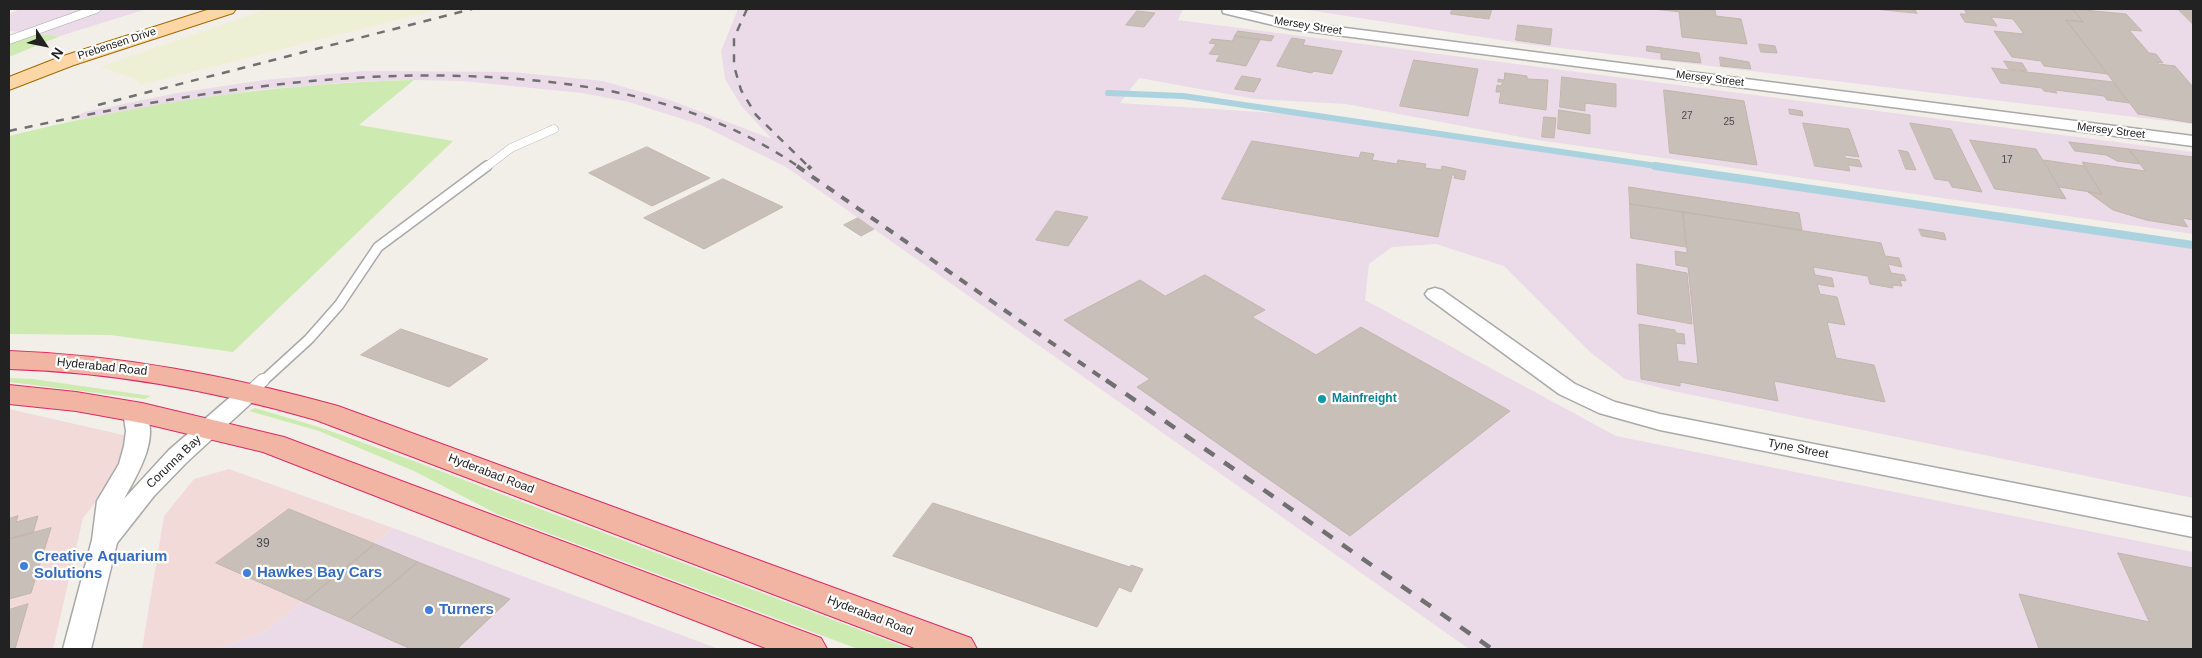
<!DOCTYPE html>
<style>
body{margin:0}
#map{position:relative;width:2202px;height:658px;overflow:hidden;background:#f2efe9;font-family:Arial,sans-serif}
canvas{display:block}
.frame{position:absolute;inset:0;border:10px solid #222;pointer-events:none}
.north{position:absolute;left:20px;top:20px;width:50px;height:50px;-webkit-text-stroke:4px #fff;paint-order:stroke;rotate:124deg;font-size:14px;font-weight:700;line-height:20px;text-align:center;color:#222}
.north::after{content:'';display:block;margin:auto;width:18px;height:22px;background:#222;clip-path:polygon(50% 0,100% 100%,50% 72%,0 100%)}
</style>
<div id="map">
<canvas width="2202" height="658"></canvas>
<div class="frame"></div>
<div class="north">N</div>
</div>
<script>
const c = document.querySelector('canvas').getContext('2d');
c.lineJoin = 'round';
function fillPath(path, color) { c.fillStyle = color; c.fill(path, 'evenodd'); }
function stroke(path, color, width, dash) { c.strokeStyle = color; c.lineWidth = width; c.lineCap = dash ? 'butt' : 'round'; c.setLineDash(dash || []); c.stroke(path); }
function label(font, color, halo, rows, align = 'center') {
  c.font = font + ' Arial,sans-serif'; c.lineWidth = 4.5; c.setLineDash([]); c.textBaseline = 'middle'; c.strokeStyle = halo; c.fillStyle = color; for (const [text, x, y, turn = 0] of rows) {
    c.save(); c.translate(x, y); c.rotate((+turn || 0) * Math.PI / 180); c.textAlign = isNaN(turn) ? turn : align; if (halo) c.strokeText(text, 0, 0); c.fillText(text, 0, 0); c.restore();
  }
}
const commercial = new Path2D(`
 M 9,409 L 132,437 L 142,443 L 83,518 L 53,649 L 9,649 Z
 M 229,469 L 393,528 L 266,631 L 217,649 L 142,649 L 164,516 L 194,479 Z`);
const industrial = new Path2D(`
 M 20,9 L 147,9 L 60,36 L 9,31 L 9,14 Z
 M 738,9 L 1183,9 L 1178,20 L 2193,152 L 2193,234 L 1531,139 L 1346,104 L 1255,99 L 1139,78 L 1120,103 L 1291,114 L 2193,248 L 2193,498 L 1673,391 L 1625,379 L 1590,352 L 1504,266 L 1436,244 L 1392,247 L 1369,264 L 1365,300 L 1616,436 L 2193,552 L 2193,649 L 1469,649 L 786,167 L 701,125 L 629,102 L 582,93 L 462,81 L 414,80 L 352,82 L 254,90 L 68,121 L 84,112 L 177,93 L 264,80 L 364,71 L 512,72 L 603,81 L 670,100 L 772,139 L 742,107 L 725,79 L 721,51 Z
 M 1302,9 L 2193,9 L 2193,124 L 1526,44 Z
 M 393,528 L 719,649 L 217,649 L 266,631 Z`);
const farmland = new Path2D(`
 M 267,9 L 440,9 L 141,85 L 135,79 L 100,67 Z`);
const grass = new Path2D(`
 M 39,34 L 60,36 L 9,57 L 9,44 Z
 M 414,80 L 359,125 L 453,141 L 233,352 L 110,335 L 9,334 L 9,136 C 142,103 277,83 414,80 Z
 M 9,378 L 33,379 L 151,396 L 145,399 L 9,382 Z
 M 255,408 L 322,428 L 414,461 L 910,649 L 858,649 L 497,514 L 414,471 L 319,431 L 249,411 Z`);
const streamFar1 = new Path2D(`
 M 1108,93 L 1183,96 L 1663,167`);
const stream = new Path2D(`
 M 1655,166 L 2193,245`);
const building = new Path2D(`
 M 1452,9 L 1492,9 L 1489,19 L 1451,14 Z
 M 1652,9 L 1704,9 L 1715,10 L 1716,16 L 1741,19 L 1747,44 L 1682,37 L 1679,12 Z
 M 1875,9 L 1906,9 L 1915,10 L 1917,13 Z
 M 1964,9 L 2073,9 L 2083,22 L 2066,20 L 2108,74 L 2044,66 L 2041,61 L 2012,57 L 1994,31 L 2024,34 L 2013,19 L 1991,17 L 1997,26 L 1965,22 L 1960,14 L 1967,14 Z
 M 2073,9 L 2126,14 L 2142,31 L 2129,30 L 2149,53 L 2156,54 L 2163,63 L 2157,62 L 2158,64 L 2175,66 L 2193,87 L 2193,120 L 2191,120 L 2193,123 L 2138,114 L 2066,20 L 2083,22 Z
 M 2178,9 L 2193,9 L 2193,24 Z
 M 1137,11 L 1155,13 L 1144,27 L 1126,25 Z
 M 1518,25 L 1552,29 L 1550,45 L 1516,40 Z
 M 1238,31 L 1274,36 L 1271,41 L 1235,36 Z
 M 1235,36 L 1260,40 L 1246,66 L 1216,61 L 1220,55 L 1209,54 L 1216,44 L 1209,43 L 1212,39 L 1232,41 Z
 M 1292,38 L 1305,40 L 1303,45 L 1342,51 L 1332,74 L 1313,71 L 1312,73 L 1277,66 Z
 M 1759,44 L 1775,46 L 1777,53 L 1761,52 Z
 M 1647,46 L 1699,53 L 1701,63 L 1661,59 L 1661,53 L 1647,51 Z
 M 1720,57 L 1749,62 L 1751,69 L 1721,66 Z
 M 1414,60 L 1478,69 L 1468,116 L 1400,106 Z
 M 2004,61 L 2022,63 L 2027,71 L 2009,69 Z
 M 1992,68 L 2113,82 L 2129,103 L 2107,100 L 2104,96 L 2055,90 L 2057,93 L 2044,91 L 2042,88 L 2001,83 Z
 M 1505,73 L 1527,76 L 1527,79 L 1548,80 L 1546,110 L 1499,103 L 1501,92 L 1496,92 L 1497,85 L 1501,86 L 1503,82 L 1498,82 L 1498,79 L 1504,80 Z
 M 1242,76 L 1261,79 L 1254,92 L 1235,89 Z
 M 1562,77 L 1616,84 L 1616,107 L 1585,103 L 1585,111 L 1560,107 Z
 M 1664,90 L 1744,101 L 1757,165 L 1670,153 Z
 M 1789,109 L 1802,111 L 1803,116 L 1790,114 Z
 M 1559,110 L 1590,115 L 1590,134 L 1558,129 Z
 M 1544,117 L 1556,118 L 1554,138 L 1542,137 Z
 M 1803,123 L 1849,129 L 1859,157 L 1845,155 L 1845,158 L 1859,160 L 1862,167 L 1848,165 L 1850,171 L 1815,166 Z
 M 1910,123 L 1951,129 L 1982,192 L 1952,187 L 1949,181 L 1935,179 Z
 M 1970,140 L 2036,149 L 2066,199 L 1995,189 Z
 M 1252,141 L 1359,158 L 1361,152 L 1374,154 L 1372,160 L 1397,164 L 1398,160 L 1426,164 L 1425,168 L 1441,170 L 1442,166 L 1466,171 L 1464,180 L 1454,178 L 1455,175 L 1452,175 L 1438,237 L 1222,199 Z
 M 2069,142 L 2129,149 L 2140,164 L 2117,161 L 2106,155 L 2075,151 Z
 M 647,147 L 710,178 L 652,206 L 589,173 Z
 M 2129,149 L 2193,157 L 2193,220 L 2182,218 L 2188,227 L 2146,220 L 2113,210 L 2088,192 L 2102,194 L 2082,162 L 2145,171 Z
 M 1899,150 L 1908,152 L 1916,170 L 1906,169 Z
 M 2044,160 L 2084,166 L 2102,194 L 2059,187 Z
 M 723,179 L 783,207 L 704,249 L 644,218 Z
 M 1629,187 L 1799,213 L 1802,230 L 1630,204 Z
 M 1630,204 L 1683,212 L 1686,247 L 1631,238 Z
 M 1056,211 L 1088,217 L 1068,246 L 1036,240 Z
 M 1683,212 L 1881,243 L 1885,256 L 1899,258 L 1902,267 L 1888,264 L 1891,273 L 1904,275 L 1906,281 L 1900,280 L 1902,286 L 1892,285 L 1893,288 L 1870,284 L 1868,276 L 1813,267 L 1815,275 L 1832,278 L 1834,287 L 1817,284 L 1820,294 L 1837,297 L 1845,325 L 1827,322 L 1836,358 L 1874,365 L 1885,402 L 1774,381 L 1778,401 L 1680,382 L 1680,386 L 1641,379 L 1639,324 L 1675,330 L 1676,333 L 1684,334 L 1685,344 L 1676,343 L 1678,361 L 1698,364 L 1688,267 L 1676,265 L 1675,251 L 1687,253 Z
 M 858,218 L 872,228 L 874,229 L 861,236 L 844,225 Z
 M 1919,229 L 1944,233 L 1946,240 L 1922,236 Z
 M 1637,264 L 1687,273 L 1692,324 L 1638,314 Z
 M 1205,275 L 1265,310 L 1252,317 L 1316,355 L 1361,327 L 1510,411 L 1350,536 L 1137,387 L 1150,379 L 1064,320 L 1140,280 L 1165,296 Z
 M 401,329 L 488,359 L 449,387 L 361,355 Z
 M 933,503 L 1130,567 L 1131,565 L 1143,569 L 1131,592 L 1119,587 L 1097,627 L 893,556 Z
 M 289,509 L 375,544 L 304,602 L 216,563 Z
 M 18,516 L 16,522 L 38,516 L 33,533 L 9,539 L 9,519 Z
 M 51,528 L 31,593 L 9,599 L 9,539 Z
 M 375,544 L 418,562 L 348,621 L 304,602 Z
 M 2118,553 L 2193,568 L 2193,649 L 2039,649 L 2019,594 L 2149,622 Z
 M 418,562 L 510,599 L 457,649 L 411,649 L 348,621 Z
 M 28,604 L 15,649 L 9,649 L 9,610 Z`);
const serviceFar2 = new Path2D(`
 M 9,40 L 96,9
 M 486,167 L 511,148 L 554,129`);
const serviceFar1 = new Path2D(`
 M 262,382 L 309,339 L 339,305 L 378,247 L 487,166`);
const service = new Path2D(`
 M 251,391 L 263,380`);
const minor = new Path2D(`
 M 1222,9 L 1240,9 L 1290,21 L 2193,136 L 2193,146 L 1290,29 L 1223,13 Z
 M 1435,288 L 1442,290 L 1575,384 L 1615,402 L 1660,414 L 2193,518 L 2193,537 L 1660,430 L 1599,413 L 1559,394 L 1428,298 L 1425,294 L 1428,290 Z
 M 251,384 L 259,386 L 262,391 L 259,396 L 187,462 L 154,496 L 117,543 L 91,649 L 63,649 L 92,540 L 97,501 L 119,464 L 124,446 L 126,431 L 123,412 L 127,407 L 135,404 L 143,407 C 162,436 138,473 124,499 L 169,450 L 243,386 Z`);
const primary = new Path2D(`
 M 210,9 L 236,9 L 233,13 L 74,65 L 9,90 L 9,77 L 60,57 Z`);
const trunk = new Path2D(`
 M 9,351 C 122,355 229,376 338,406 L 971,638 L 977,649 L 917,649 L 316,420 C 215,391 114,372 9,369 Z
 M 9,385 L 76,392 L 142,403 L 284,437 L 821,638 L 827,649 L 768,649 L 263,452 L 142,423 L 76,411 L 9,404 Z`);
const railFar2 = new Path2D(`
 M 747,9 L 734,38 L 734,66 L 741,90 L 756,115 L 809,167
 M 98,105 L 472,9
 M 9,131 C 177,95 346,65 519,79 C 619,87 715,109 799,167`);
const railFar1 = new Path2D(`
 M 797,166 L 1108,382
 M 808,166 L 811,169`);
const rail = new Path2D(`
 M 1106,380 L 1492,649`);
const markers = [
 [1322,399,5,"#0f9aa8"],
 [24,566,5,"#3f7fe0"],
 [247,573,5,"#3f7fe0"],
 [429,610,5,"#3f7fe0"]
];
const numberNames = [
 ["27",1687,116],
 ["25",1729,122],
 ["17",2007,160]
];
const farStreetnames = [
 ["Mersey Street",1308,26,9],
 ["Prebensen Drive",117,44,-18],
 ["Mersey Street",1710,79,7],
 ["Mersey Street",2111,131,7]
];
const streetNames = [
 ["Hyderabad Road",102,367,6],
 ["Tyne Street",1798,449,11],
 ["Corunna Bay",174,462,-44],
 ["Hyderabad Road",491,474,21],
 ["Hyderabad Road",870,616,21]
];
const cultureNames = [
 ["Mainfreight",1332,399]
];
const nearNumbernames = [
 ["39",263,544]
];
const nearShopnames = [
 ["Creative Aquarium",34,557],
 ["Solutions",34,574],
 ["Hawkes Bay Cars",257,573],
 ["Turners",439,610]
];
fillPath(commercial, '#f2dad9');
fillPath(industrial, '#ebdbe8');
fillPath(farmland, '#eef0d5');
fillPath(grass, '#cdebb0');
stroke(streamFar1, '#aad3df', 6);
stroke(stream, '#aad3df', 8);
fillPath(building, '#c7bfb8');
stroke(building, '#c4b6ab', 1);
stroke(serviceFar2, '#a9a9a9', 9);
stroke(serviceFar1, '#a9a9a9', 12);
stroke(service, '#a9a9a9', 14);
stroke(minor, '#a9a9a9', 3);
stroke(primary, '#a06b00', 2);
stroke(trunk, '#dc2a67', 2);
stroke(serviceFar2, '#fff', 8);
stroke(serviceFar1, '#fff', 9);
stroke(service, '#fff', 12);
fillPath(minor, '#fff');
fillPath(primary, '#fcd6a4');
fillPath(trunk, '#f2b4a3');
stroke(railFar2, '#707070', 2.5, [8, 8]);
stroke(railFar1, '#707070', 4, [9, 9]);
stroke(rail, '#707070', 4.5, [12, 12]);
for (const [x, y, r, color] of markers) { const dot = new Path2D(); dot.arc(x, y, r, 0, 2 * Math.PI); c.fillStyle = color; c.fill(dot); stroke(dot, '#fff', 2); }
label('10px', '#4b4948', null, numberNames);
label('11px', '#222', '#fff', farStreetnames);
label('12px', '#222', '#fff', streetNames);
label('bold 12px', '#0d838f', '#fff', cultureNames, 'left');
label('12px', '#4b4948', null, nearNumbernames);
label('bold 15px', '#366cbe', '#fff', nearShopnames, 'left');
</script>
